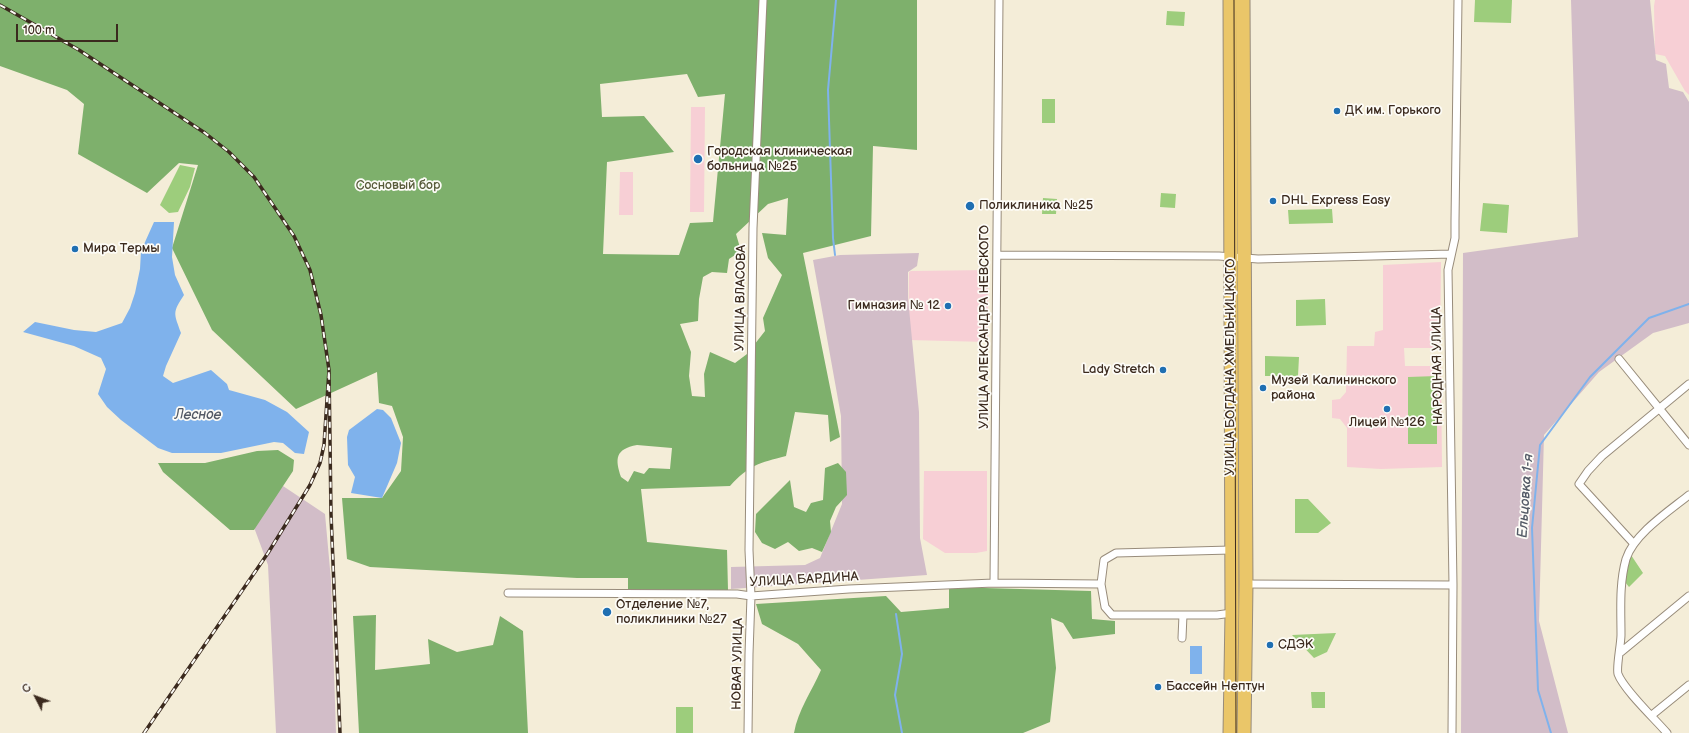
<!DOCTYPE html>
<meta charset="utf-8">
<style>
body{margin:0}
#map{position:relative;width:1689px;height:733px;overflow:hidden;background:#f4edd8;font-family:"Balsamiq Sans",sans-serif}
canvas{display:block}
.north{position:absolute;left:16px;top:677px;width:40px;height:40px;-webkit-text-stroke:3px #fdfcf7;paint-order:stroke;rotate:312deg;font-size:11px;font-weight:700;line-height:16px;text-align:center;color:#3b2a1e}
.north::after{content:'';display:block;margin:auto;width:14px;height:18px;background:#3b2a1e;clip-path:polygon(50% 0,100% 100%,50% 72%,0 100%)}
.scale{position:absolute;left:16px;top:24px;width:102px;height:18px;box-sizing:border-box;border:2px solid #3b2a1e;border-top:0;padding-left:5px;font-size:12px;line-height:14px;white-space:nowrap;color:#3b2a1e;-webkit-text-stroke:3px #fdfcf7;paint-order:stroke}
</style>
<div id="map">
<canvas width="1689" height="733"></canvas>
<div class="north">С</div>
<div class="scale">100 m</div>
</div>
<script>
const c = document.querySelector('canvas').getContext('2d');
c.lineJoin = 'round';
function fillPath(path, color) { c.fillStyle = color; c.fill(path, 'evenodd'); }
function stroke(path, color, width, dash) { c.strokeStyle = color; c.lineWidth = width; c.lineCap = dash ? 'butt' : 'round'; c.setLineDash(dash || []); c.stroke(path); }
function label(font, color, halo, rows, align = 'center') {
  c.font = font + ' "Balsamiq Sans",sans-serif'; c.lineWidth = 3.5; c.setLineDash([]); c.textBaseline = 'middle'; c.strokeStyle = halo; c.fillStyle = color; for (const [text, x, y, turn = 0] of rows) {
    c.save(); c.translate(x, y); c.rotate((+turn || 0) * Math.PI / 180); c.textAlign = isNaN(turn) ? turn : align; if (halo) c.strokeText(text, 0, 0); c.fillText(text, 0, 0); c.restore();
  }
}
const built = new Path2D(`
 M 1655,0 L 1689,0 L 1689,95 L 1685,91 L 1665,56 L 1655,54 L 1654,6 Z
 M 691,107 L 705,107 L 704,212 L 690,212 Z
 M 620,172 L 633,172 L 633,215 L 619,215 Z
 M 1441,262 L 1440,348 L 1404,348 L 1405,366 L 1441,366 L 1442,467 L 1381,469 L 1347,467 L 1347,428 L 1340,419 L 1332,418 L 1332,400 L 1340,399 L 1346,392 L 1347,346 L 1374,346 L 1375,332 L 1383,330 L 1383,265 Z
 M 988,270 L 988,342 L 908,340 L 909,272 L 911,271 Z
 M 924,471 L 987,471 L 987,551 L 976,553 L 945,553 L 923,539 Z`);
const industrial = new Path2D(`
 M 1571,0 L 1650,0 L 1656,60 L 1666,64 L 1669,88 L 1683,92 L 1689,102 L 1689,323 L 1653,333 L 1599,372 L 1544,435 L 1539,621 L 1568,733 L 1461,733 L 1463,253 L 1578,237 Z
 M 919,253 L 917,266 L 908,272 L 908,298 L 919,412 L 920,538 L 927,575 L 731,589 L 731,567 L 805,565 L 820,558 L 842,504 L 841,416 L 813,260 L 840,255 Z
 M 283,486 L 325,514 L 331,580 L 336,733 L 276,733 L 268,565 L 252,522 Z`);
const green = new Path2D(`
 M 1475,0 L 1512,0 L 1511,23 L 1474,22 Z
 M 1167,11 L 1185,12 L 1184,26 L 1166,25 Z
 M 1042,99 L 1055,99 L 1055,123 L 1042,123 Z
 M 180,165 L 195,168 L 190,187 L 178,212 L 169,213 L 160,205 Z
 M 1161,193 L 1176,194 L 1175,208 L 1160,207 Z
 M 1043,198 L 1057,199 L 1056,214 L 1042,214 Z
 M 1483,203 L 1509,205 L 1507,233 L 1480,231 Z
 M 1332,209 L 1333,223 L 1289,224 L 1288,210 Z
 M 1325,299 L 1326,325 L 1296,326 L 1296,300 Z
 M 1265,356 L 1299,357 L 1298,376 L 1265,376 Z
 M 1437,376 L 1437,444 L 1408,444 L 1408,377 Z
 M 1295,499 L 1308,499 L 1331,523 L 1318,533 L 1295,533 Z
 M 1631,555 L 1643,573 L 1629,587 L 1625,582 L 1626,569 Z
 M 1336,633 L 1327,652 L 1314,658 L 1292,635 Z
 M 1311,692 L 1325,692 L 1325,708 L 1312,708 Z
 M 676,707 L 693,707 L 693,733 L 676,733 Z`);
const forest = new Path2D(`
 M 0,0 L 917,0 L 917,150 L 873,146 L 871,236 L 803,253 L 840,437 L 830,442 L 828,415 L 795,412 L 786,456 C 759,463 749,465 730,486 L 641,489 L 647,542 L 727,550 L 728,590 L 628,592 L 628,578 L 577,578 L 370,567 L 347,559 L 342,498 L 382,498 L 401,471 L 403,437 L 392,406 L 379,403 L 377,372 L 296,409 L 212,330 L 172,248 L 198,165 L 179,163 L 147,193 L 78,154 L 84,104 L 67,90 L 0,66 ZM 687,74 L 698,97 L 725,94 L 713,222 L 690,223 L 679,255 L 603,254 L 607,162 L 674,152 L 644,116 L 602,117 L 600,84 ZM 788,198 L 786,235 L 762,233 L 768,258 L 782,275 L 763,318 L 765,331 L 747,354 L 735,363 L 710,352 L 704,374 L 705,397 L 692,396 L 689,376 L 691,352 L 680,324 L 698,321 L 699,299 L 703,277 L 712,272 L 727,273 L 729,259 L 741,251 L 736,234 L 768,204 ZM 637,445 L 672,448 L 670,469 L 649,468 L 644,474 L 634,471 L 628,482 L 621,477 C 615,459 615,449 637,445 Z
 M 278,450 L 294,460 L 293,471 L 254,530 L 230,530 L 163,472 L 158,463 L 205,463 L 257,451 Z
 M 838,463 L 846,472 L 847,495 L 836,507 L 830,521 L 831,532 L 822,552 L 812,548 L 799,551 L 788,542 L 775,549 L 762,543 L 755,532 L 756,514 L 790,480 L 794,507 L 806,512 L 811,503 L 823,500 L 825,468 Z
 M 949,587 L 1091,591 L 1092,619 L 1115,621 L 1115,634 L 1073,639 L 1063,623 L 1051,618 L 1056,668 L 1050,722 L 1023,733 L 794,733 C 798,710 812,691 821,670 L 798,644 L 762,624 L 756,604 L 886,596 L 901,612 L 949,608 Z
 M 376,615 L 375,670 L 430,664 L 428,639 L 457,652 L 493,645 L 500,616 L 523,631 L 528,733 L 359,733 L 353,616 Z`);
const water = new Path2D(`
 M 154,222 L 174,222 L 172,257 L 175,275 L 184,295 C 172,313 174,313 181,333 L 166,366 L 163,376 L 173,383 L 211,370 L 227,384 L 229,390 L 265,400 L 287,412 L 309,432 L 304,454 L 295,453 L 283,443 L 274,442 L 221,453 L 172,453 L 158,448 L 121,420 L 107,407 L 98,394 L 106,369 L 101,358 L 74,346 L 23,332 L 35,322 L 74,330 L 96,332 L 122,323 L 130,308 L 135,293 L 140,269 L 141,251 Z
 M 377,409 L 383,410 L 391,418 L 401,443 L 397,463 L 382,498 L 351,493 L 355,477 L 348,465 L 347,437 L 349,430 Z
 M 1190,646 L 1202,646 L 1202,674 L 1190,674 Z`);
const stream = new Path2D(`
 M 835,255 L 833,238 L 828,90 L 836,0
 M 896,614 L 902,654 L 895,695 L 902,733
 M 1551,733 L 1538,690 L 1532,528 L 1540,445 L 1590,377 L 1649,318 L 1689,304`);
const street = new Path2D(`
 M 997,255 L 1219,256 L 1258,259 L 1451,254
 M 1619,359 L 1689,445
 M 1634,544 L 1579,484 L 1588,471 L 1602,456 L 1689,384
 M 994,583 L 999,0
 M 1101,584 L 1105,607 L 1112,615 L 1217,615 L 1232,613
 M 1244,584 L 1453,585
 M 508,593 L 737,594 L 751,596 L 849,589 L 994,583 L 1101,584 L 1104,560 L 1116,553 L 1231,550
 M 1182,638 L 1183,615
 M 1621,652 L 1689,596
 M 1652,715 L 1689,685
 M 748,733 L 749,654 L 751,596 L 749,550 L 753,228 L 763,0
 M 1452,733 L 1453,585 L 1448,270 L 1455,238 L 1455,221 L 1458,0
 M 1667,733 C 1655,719 1624,690 1618,674 C 1616,668 1621,644 1621,635 C 1621,610 1619,584 1626,559 C 1634,534 1669,511 1689,495`);
const highway = new Path2D(`
 M 1230,0 L 1232,613 L 1230,733
 M 1243,0 L 1246,584 L 1244,733`);
const tram = new Path2D(`
 M 1234,0 L 1236,733`);
const rail = new Path2D(`
 M 0,5 L 79,50 L 205,133 L 229,152 L 254,177 L 294,236 L 310,270 L 321,315 L 329,370
 M 144,733 L 268,553 L 310,485 L 320,463 L 324,445 L 329,370 L 331,514 L 340,733`);
const markers = [
 [1337,111,4,"#1f6fb2"],
 [698,159,5,"#1f6fb2"],
 [1273,201,4,"#1f6fb2"],
 [970,206,5,"#1f6fb2"],
 [75,249,4,"#1f6fb2"],
 [948,306,4,"#1f6fb2"],
 [1163,370,4,"#1f6fb2"],
 [1263,388,4,"#1f6fb2"],
 [1387,409,4,"#1f6fb2"],
 [607,612,5,"#1f6fb2"],
 [1270,645,4,"#1f6fb2"],
 [1158,687,4,"#1f6fb2"]
];
const poiNames = [
 ["ДК им. Горького",1345,111],
 ["Городская клиническая",707,152],
 ["больница №25",707,167],
 ["DHL Express Easy",1281,201],
 ["Поликлиника №25",979,206],
 ["Мира Термы",83,249],
 ["Гимназия № 12",940,306,"right"],
 ["Lady Stretch",1155,370,"right"],
 ["Музей Калининского",1271,381],
 ["района",1271,396],
 ["Лицей №126",1387,423,"center"],
 ["Отделение №7,",616,605],
 ["поликлиники №27",616,620],
 ["СДЭК",1278,645],
 ["Бассейн Нептун",1166,687]
];
const parkNames = [
 ["Сосновый бор",398,186]
];
const streetNames = [
 ["УЛИЦА ВЛАСОВА",741,298,-89],
 ["УЛИЦА АЛЕКСАНДРА НЕВСКОГО",985,327,-90],
 ["НАРОДНАЯ УЛИЦА",1438,366,-91],
 ["УЛИЦА БОГДАНА ХМЕЛЬНИЦКОГО",1231,367,-90],
 ["УЛИЦА БАРДИНА",804,580,-3],
 ["НОВАЯ УЛИЦА",738,664,-89]
];
const waterNames = [
 ["Лесное",198,415],
 ["Ельцовка 1-я",1526,496,-86]
];
fillPath(built, '#f7cfd5');
fillPath(industrial, '#d2bdc8');
fillPath(green, '#9dcd7c');
fillPath(forest, '#7eb06c');
fillPath(water, '#7fb2ec');
stroke(stream, '#7fb2ec', 2);
stroke(street, '#988c7b', 9);
stroke(highway, '#988c7b', 15);
stroke(street, '#fff', 7);
stroke(highway, '#eac669', 13);
stroke(tram, '#3b2a1e', 1);
stroke(rail, '#3b2a1e', 3.5);
stroke(rail, '#fdfcf7', 2, [6]);
for (const [x, y, r, color] of markers) { const dot = new Path2D(); dot.arc(x, y, r, 0, 2 * Math.PI); c.fillStyle = color; c.fill(dot); stroke(dot, '#fdfcf7', 1.5); }
label('13px', '#3b2a1e', '#fdfcf7', poiNames, 'left');
label('13px', '#585b3a', '#fdfcf7', parkNames);
label('13px', '#3b2a1e', '#fdfcf7', streetNames);
label('italic 14px', '#535a66', '#fdfcf7', waterNames);
</script>
